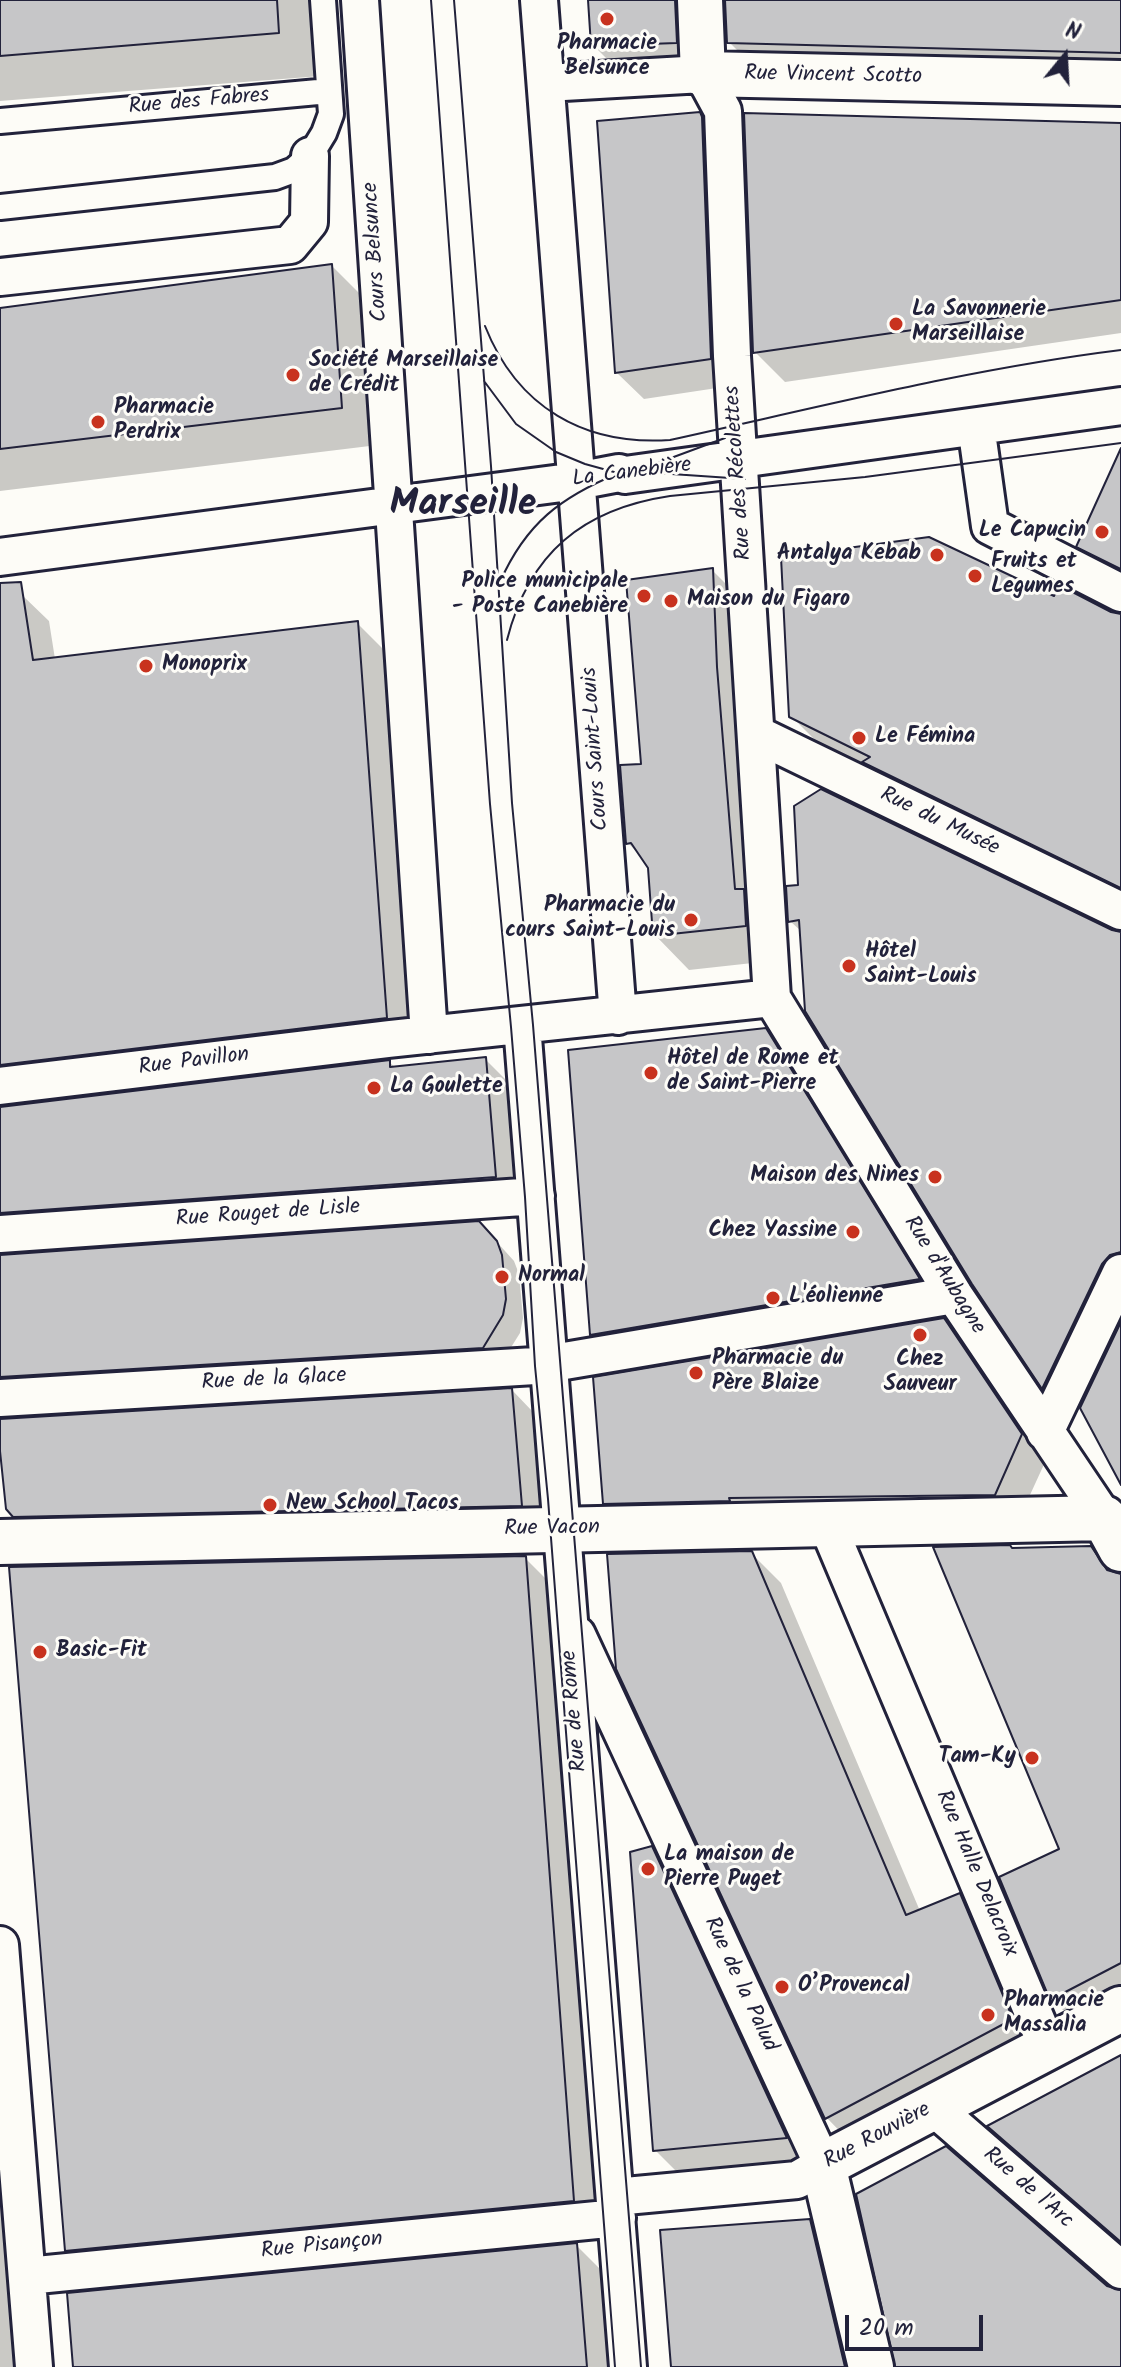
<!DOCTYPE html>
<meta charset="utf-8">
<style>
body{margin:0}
#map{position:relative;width:1121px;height:2367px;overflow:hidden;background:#fdfcf7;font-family:Kalam,sans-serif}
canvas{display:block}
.north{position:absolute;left:1025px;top:16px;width:80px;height:80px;-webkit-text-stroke:6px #fdfcf7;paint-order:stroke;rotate:18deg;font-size:22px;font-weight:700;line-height:32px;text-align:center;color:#22223b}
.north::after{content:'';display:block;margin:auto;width:28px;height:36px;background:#22223b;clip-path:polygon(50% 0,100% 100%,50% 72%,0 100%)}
.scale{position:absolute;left:845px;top:2315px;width:138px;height:36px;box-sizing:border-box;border:4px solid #22223b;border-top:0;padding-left:10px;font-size:24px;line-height:28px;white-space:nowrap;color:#22223b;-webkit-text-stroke:6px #fdfcf7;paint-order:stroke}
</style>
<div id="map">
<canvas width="1121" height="2367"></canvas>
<div class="north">N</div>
<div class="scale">20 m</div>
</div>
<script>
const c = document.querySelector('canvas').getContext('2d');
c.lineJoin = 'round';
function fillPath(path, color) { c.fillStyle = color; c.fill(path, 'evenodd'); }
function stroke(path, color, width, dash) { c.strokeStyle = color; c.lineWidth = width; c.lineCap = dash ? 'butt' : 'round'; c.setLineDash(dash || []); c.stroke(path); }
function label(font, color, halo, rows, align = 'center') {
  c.font = font + ' Kalam,sans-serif'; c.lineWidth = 6; c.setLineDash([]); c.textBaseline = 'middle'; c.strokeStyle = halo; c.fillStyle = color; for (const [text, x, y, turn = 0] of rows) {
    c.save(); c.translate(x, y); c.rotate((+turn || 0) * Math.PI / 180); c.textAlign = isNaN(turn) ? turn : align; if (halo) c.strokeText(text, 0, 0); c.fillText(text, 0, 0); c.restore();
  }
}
const shadow = new Path2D(`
 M 0,0 L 312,0 L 321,76 L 0,101 Z
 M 589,0 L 702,0 L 694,60 L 611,63 L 593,45 Z
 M 727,0 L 1121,0 L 1121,69 L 747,60 L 729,42 Z
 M 697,114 L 724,141 L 737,385 L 644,399 L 617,373 Z
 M 1121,125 L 1121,333 L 785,382 L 755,352 Z
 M 332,266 L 369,303 L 378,445 L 0,491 L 0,310 Z
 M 1121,508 L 1121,580 L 1103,570 L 1079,546 Z
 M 712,570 L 746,604 L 780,960 L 689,970 L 655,935 L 650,865 L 628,843 L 643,765 Z
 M 22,595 L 49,621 L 55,659 L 357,623 L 383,649 L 413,1044 L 0,1091 L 0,597 Z
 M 1055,599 L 1121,616 L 1121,899 L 889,786 L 871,768 L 816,741 L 791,716 Z
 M 800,887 L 1121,933 L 1121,1299 L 1067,1411 L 1044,1388 L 973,1283 L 802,932 L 790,921 Z
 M 765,1030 L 793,1058 L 946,1307 L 620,1362 L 592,1335 Z
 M 485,1059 L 513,1087 L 522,1204 L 0,1218 L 0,1108 L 389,1062 L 396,1068 Z
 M 496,1241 L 514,1261 L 519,1274 L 523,1318 L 520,1333 L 500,1365 L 0,1381 L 0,1258 Z
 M 943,1320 L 968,1345 L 1046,1460 L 1019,1519 L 630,1527 L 605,1503 Z
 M 512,1390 L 533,1412 L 542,1526 L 36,1537 L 14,1515 L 0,1434 L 0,1420 Z
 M 1090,1548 L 1116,1575 L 1121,1576 L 1121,1999 L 1076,2023 L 1052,1999 L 1061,1850 Z
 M 751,1553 L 781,1583 L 920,1911 L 959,1895 L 989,1925 L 1042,2050 L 856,2148 L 827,2118 L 618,1669 Z
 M 525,1558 L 553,1586 L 601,2229 L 95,2279 L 67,2250 Z
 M 651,1849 L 688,1885 L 822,2174 L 691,2186 L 655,2150 Z
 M 1121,2058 L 1121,2243 L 990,2126 Z
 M 0,2173 L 15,2367 L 0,2367 Z
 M 809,2221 L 834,2245 L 863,2367 L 672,2367 Z
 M 576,2245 L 602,2271 L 610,2367 L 75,2367 Z`);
const building = new Path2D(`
 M 0,0 L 277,0 L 279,33 L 0,56 Z
 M 588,0 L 675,0 L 677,43 L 591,46 Z
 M 725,0 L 1121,0 L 1121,53 L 727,43 Z
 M 700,112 L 702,117 L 711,359 L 615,373 L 597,121 Z
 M 744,113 L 1121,123 L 1121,300 L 753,353 Z
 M 332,264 L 342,408 L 0,449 L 0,308 Z
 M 1121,448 L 1121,569 L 1076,547 Z
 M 929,537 L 1054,596 L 1059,585 L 1111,612 L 1121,614 L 1121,888 L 862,762 L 870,757 L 789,717 L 781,557 Z
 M 713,568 L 717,667 L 735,889 L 744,889 L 746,926 L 653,936 L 648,868 L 631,843 L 626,844 L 620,765 L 641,764 L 626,580 Z
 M 21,582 L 33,660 L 358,621 L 387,1018 L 0,1065 L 0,583 Z
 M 821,789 L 1112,930 L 1121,932 L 1121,1252 L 1110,1255 L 1102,1264 L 1042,1389 L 972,1284 L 805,1011 L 799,920 L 788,922 L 786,886 L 798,885 L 794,806 Z
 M 766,1028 L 920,1279 L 590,1335 L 568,1050 Z
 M 486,1057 L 496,1177 L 0,1213 L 0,1107 L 390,1060 L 390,1067 Z
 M 479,1221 L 497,1241 L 502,1255 L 506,1299 L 503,1315 L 483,1348 L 0,1377 L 0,1255 Z
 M 944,1318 L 1022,1434 L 995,1495 L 729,1498 L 730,1501 L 603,1504 L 593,1377 Z
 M 1121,1322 L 1121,1485 L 1080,1408 Z
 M 512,1388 L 522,1506 L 13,1517 L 6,1509 L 0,1451 L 0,1419 Z
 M 1010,1545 L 1012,1548 L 1091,1546 L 1107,1570 L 1121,1574 L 1121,1963 L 1050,2000 L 999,1877 L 1059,1849 L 933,1547 Z
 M 752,1551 L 906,1915 L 960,1893 L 1013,2019 L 825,2119 L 616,1669 L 607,1554 Z
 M 526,1556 L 574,2201 L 65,2251 L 9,1567 Z
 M 652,1846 L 787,2138 L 653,2151 L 630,1852 Z
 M 1121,2055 L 1121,2242 L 987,2126 Z
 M 946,2146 L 1107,2286 L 1121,2290 L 1121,2367 L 895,2367 L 856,2194 Z
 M 810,2219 L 845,2367 L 671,2367 L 660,2230 Z
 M 577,2243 L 587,2367 L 73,2367 L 67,2293 Z`);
const service = new Path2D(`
 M 0,121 L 329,91
 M 0,207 L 275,177 L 294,170 L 310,156 L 324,133 L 331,114 L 323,0`);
const pedestrian = new Path2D(`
 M 360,0 L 429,1035
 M 539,0 L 618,1016
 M 546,83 L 703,74 L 723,111 L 732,356 L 772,998 L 954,1295 L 1104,1518
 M 0,277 L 290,245 L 309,222 L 310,156
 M 978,440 L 990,526 L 1121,593
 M 0,557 L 577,481 L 619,473 L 625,475 L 1121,406
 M 756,734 L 1121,911
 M 522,1025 L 628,2367
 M 0,1086 L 389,1039 L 772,998
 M 0,1234 L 536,1196
 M 0,1398 L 535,1366 L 954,1295
 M 1045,1432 L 1121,1273
 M 827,1524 L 1048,2048
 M 577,1635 L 823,2165 L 797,2180 L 615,2197
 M 0,1945 L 34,2367
 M 933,2107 L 1121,2270
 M 27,2276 L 617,2218`);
const minor = new Path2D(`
 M 700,0 L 703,74 L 1121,83
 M 0,1542 L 1104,1518 L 1121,1549
 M 871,2367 L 823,2165 L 1121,2009`);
const tram = new Path2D(`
 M 431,0 L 490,804 L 511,1027 L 525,1197 L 535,1366 L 548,1499 L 615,2367
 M 454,0 L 491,466 L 512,803 L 533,1025 L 641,2367
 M 485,326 C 517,407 584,446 670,440 C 820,407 968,369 1121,350
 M 484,381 L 516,424 L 556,452 L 585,464 L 625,475 L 657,473 L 745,479
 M 500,582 C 526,523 561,497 619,473 L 625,475 L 725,438
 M 507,640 C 529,553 583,509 670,496 L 865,477 L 1121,443`);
const markers = [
 [607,19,8,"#c8321e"],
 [896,324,8,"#c8321e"],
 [293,375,8,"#c8321e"],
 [98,422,8,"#c8321e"],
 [1102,532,8,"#c8321e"],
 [937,555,8,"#c8321e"],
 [975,576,8,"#c8321e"],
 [644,596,8,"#c8321e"],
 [671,601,8,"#c8321e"],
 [146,666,8,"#c8321e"],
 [859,738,8,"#c8321e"],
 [691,920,8,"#c8321e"],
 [849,966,8,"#c8321e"],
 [651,1073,8,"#c8321e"],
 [374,1088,8,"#c8321e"],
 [935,1177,8,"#c8321e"],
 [853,1232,8,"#c8321e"],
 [502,1277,8,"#c8321e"],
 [773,1298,8,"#c8321e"],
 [920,1335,8,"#c8321e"],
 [696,1373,8,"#c8321e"],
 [270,1505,8,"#c8321e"],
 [40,1652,8,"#c8321e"],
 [1032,1758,8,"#c8321e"],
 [648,1869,8,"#c8321e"],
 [782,1987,8,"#c8321e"],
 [988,2015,8,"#c8321e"]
];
const poiNames = [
 ["Pharmacie",607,45,"center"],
 ["Belsunce",607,70,"center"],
 ["La Savonnerie",912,311],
 ["Marseillaise",912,336],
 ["Société Marseillaise",309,362],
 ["de Crédit",309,387],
 ["Pharmacie",114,409],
 ["Perdrix",114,434],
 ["Le Capucin",1086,532,"right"],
 ["Antalya Kebab",921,555,"right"],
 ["Fruits et",991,563],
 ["Legumes",991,588],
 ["Police municipale",628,583,"right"],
 ["- Poste Canebière",628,608,"right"],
 ["Maison du Figaro",687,601],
 ["Monoprix",162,666],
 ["Le Fémina",875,738],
 ["Pharmacie du",675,907,"right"],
 ["cours Saint-Louis",675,932,"right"],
 ["Hôtel",865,953],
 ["Saint-Louis",865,978],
 ["Hôtel de Rome et",667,1060],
 ["de Saint-Pierre",667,1085],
 ["La Goulette",390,1088],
 ["Maison des Nines",919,1177,"right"],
 ["Chez Yassine",837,1232,"right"],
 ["Normal",518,1277],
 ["L'éolienne",789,1298],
 ["Pharmacie du",712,1360],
 ["Père Blaize",712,1385],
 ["Chez",920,1361,"center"],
 ["Sauveur",920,1386,"center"],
 ["New School Tacos",286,1505],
 ["Basic-Fit",56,1652],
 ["Tam-Ky",1016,1758,"right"],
 ["La maison de",664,1856],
 ["Pierre Puget",664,1881],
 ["O’Provencal",798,1987],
 ["Pharmacie",1004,2002],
 ["Massalia",1004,2027]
];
const streetNames = [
 ["Rue Vincent Scotto",833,77,1],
 ["Rue des Fabres",199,103,-5],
 ["Cours Belsunce",377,252,-94],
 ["Rue des Récolettes",740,473,-94],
 ["La Canebière",632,474,-7],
 ["Cours Saint-Louis",597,749,-94],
 ["Rue du Musée",939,823,26],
 ["Rue Pavillon",194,1063,-7],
 ["Rue Rouget de Lisle",268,1215,-4],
 ["Rue d'Aubagne",943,1276,58],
 ["Rue de la Glace",274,1381,-3],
 ["Rue Vacon",552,1530,-1],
 ["Rue de Rome",576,1711,-95],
 ["Rue Halle Delacroix",975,1874,67],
 ["Rue de la Palud",739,1985,65],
 ["Rue Rouvière",878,2137,-28],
 ["Rue de l'Arc",1027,2189,41],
 ["Rue Pisançon",322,2247,-6]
];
const townNames = [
 ["Marseille",463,508]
];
fillPath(shadow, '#0003');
fillPath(building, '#c6c6c8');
stroke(building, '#22223b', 2);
stroke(service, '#22223b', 30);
stroke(pedestrian, '#22223b', 42);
stroke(minor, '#22223b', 50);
stroke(service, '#fdfcf7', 24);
stroke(pedestrian, '#fdfcf7', 36);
stroke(minor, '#fdfcf7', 44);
stroke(tram, '#22223b', 2);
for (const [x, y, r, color] of markers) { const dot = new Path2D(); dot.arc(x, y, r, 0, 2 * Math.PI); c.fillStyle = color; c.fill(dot); stroke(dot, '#fdfcf7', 3); }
label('bold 22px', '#22223b', '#fdfcf7', poiNames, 'left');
label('22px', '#22223b', '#fdfcf7', streetNames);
label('bold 38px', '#22223b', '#fdfcf7', townNames);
</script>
